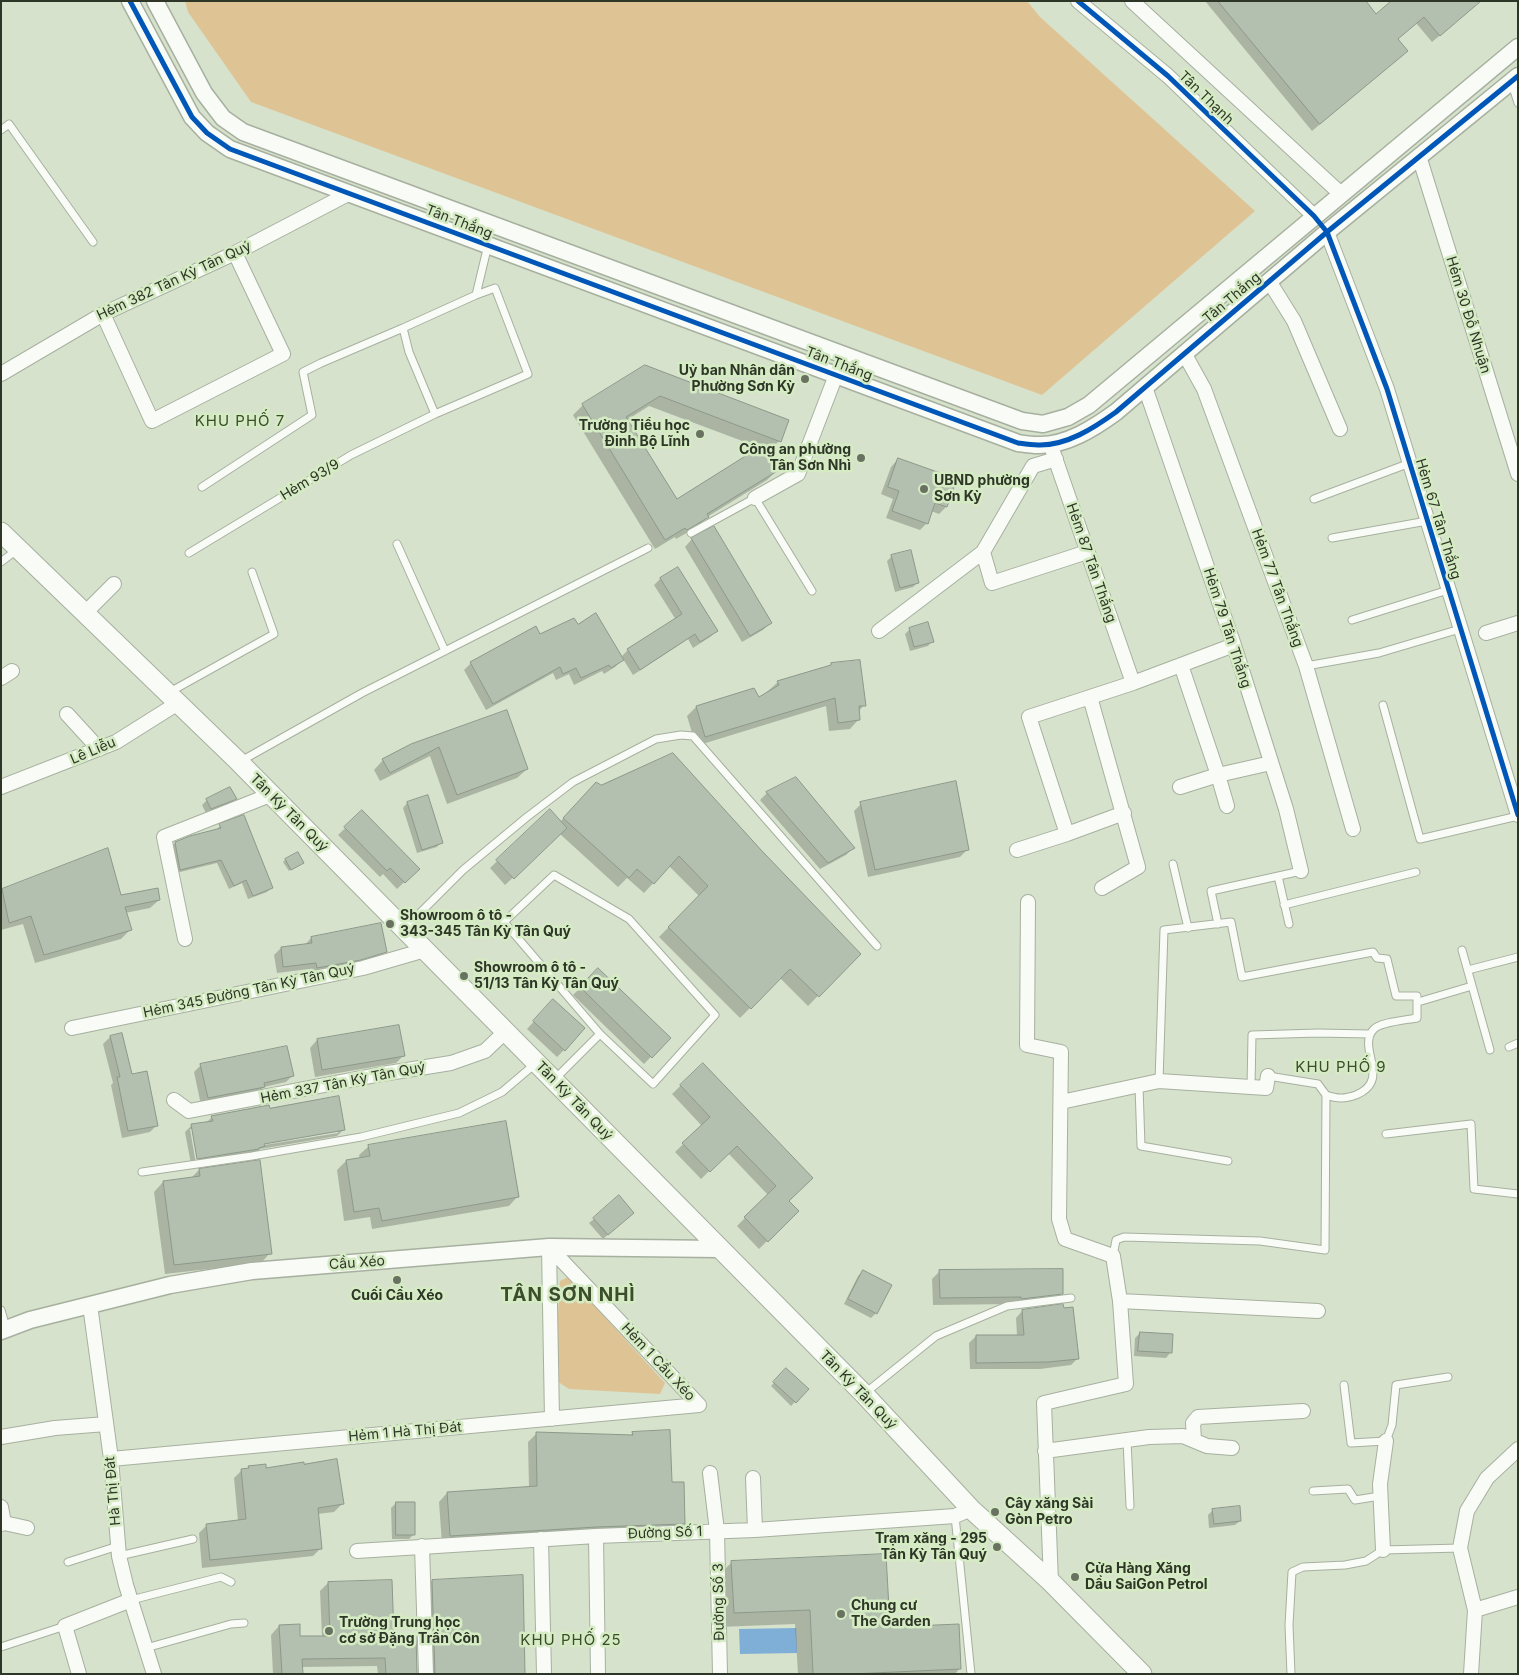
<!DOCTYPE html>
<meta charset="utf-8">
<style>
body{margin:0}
#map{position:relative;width:1519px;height:1675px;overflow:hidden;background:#d6e2cc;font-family:Inter,sans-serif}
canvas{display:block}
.frame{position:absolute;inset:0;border:2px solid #2e3627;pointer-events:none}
</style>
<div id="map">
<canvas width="1519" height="1675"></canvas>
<div class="frame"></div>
</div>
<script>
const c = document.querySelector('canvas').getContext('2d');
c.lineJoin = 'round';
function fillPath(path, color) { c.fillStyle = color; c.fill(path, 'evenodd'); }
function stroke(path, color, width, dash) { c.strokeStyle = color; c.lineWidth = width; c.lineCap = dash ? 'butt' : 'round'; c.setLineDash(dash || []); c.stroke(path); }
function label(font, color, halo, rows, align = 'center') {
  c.font = font + ' Inter,sans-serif'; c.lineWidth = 5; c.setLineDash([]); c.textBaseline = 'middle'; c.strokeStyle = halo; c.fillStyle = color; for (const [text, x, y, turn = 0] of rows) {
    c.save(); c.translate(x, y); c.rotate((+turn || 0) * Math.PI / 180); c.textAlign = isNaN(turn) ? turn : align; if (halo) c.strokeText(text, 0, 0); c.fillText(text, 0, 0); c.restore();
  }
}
const green = new Path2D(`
 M 185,1 L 1027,1 L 1040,17 L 1255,211 L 1042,395 L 251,102 L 188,12 Z
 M 568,1277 L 665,1383 L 660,1394 L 569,1389 L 554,1379 L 560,1281 Z`);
const water = new Path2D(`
 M 796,1628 L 797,1653 L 740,1654 L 739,1629 Z`);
const shadow = new Path2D(`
 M 1205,1 L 1364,1 L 1376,16 L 1393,1 L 1481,1 L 1432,42 L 1416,23 L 1397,39 L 1406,51 L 1312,131 Z
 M 645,367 L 779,441 L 769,451 L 764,449 L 777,470 L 767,480 L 707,517 L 697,527 L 676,539 L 675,537 L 655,549 L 573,415 L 583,405 ZM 649,406 L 761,448 L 676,501 L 627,420 Z
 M 898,459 L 946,507 L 939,514 L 931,511 L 927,523 L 920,530 L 886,518 L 893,499 L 881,494 L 891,467 Z
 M 692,539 L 770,623 L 763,630 L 742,642 L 685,547 Z
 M 892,556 L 918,582 L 913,587 L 895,592 L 887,561 Z
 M 677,569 L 716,631 L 710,637 L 693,648 L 688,639 L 633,675 L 623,659 L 615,667 L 604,674 L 602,671 L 574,685 L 569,674 L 556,680 L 553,673 L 486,710 L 464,670 L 471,663 L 539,636 L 577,626 L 621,657 L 628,650 L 676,620 L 654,585 L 660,579 Z
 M 910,629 L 932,641 L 928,646 L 910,651 L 905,634 Z
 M 831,665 L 864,705 L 858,712 L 859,719 L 850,729 L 829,731 L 826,706 L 696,746 L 687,716 L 696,707 L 759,699 L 778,682 L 828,668 Z
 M 506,711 L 527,769 L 517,778 L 447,804 L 430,756 L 380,781 L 374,770 L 383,760 Z
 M 586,793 L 761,852 L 859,954 L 808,1006 L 780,978 L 740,1018 L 659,937 L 699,896 L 669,866 L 644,893 L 627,878 L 618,887 L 560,834 L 505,885 L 490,868 L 550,811 L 560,822 Z
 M 767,793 L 853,848 L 846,855 L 820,869 L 760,800 Z
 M 235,799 L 231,803 L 206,813 L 202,805 L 207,800 Z
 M 407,803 L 441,842 L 437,847 L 417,853 L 403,808 Z
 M 861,804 L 968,849 L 960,857 L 868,877 L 854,811 Z
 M 362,812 L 418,869 L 397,889 L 383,874 L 380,877 L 338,835 Z
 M 220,826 L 271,888 L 267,892 L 248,899 L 242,883 L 229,889 L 217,863 L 176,873 L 171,847 L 175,843 L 216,830 Z
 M 285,860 L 302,863 L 289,871 L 283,862 Z
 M 3,890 L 120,896 L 159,900 L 150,908 L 125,913 L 130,930 L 121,939 L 35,963 L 23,924 L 1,930 L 1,891 Z
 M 311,938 L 385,952 L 378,959 L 311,975 L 309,969 L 277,973 L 274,955 L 281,948 L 305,945 Z
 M 598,970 L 669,1038 L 644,1064 L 573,995 Z
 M 546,1008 L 564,1050 L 557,1057 L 527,1029 Z
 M 398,1027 L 403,1056 L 396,1063 L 315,1077 L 310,1048 L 317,1040 Z
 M 121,1035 L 132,1076 L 157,1125 L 150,1132 L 122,1138 L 111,1085 L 113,1083 L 103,1044 L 110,1037 Z
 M 201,1065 L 292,1076 L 286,1082 L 264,1087 L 257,1094 L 201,1105 L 194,1072 Z
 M 702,1065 L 787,1201 L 797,1211 L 759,1249 L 737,1226 L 768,1195 L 728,1153 L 701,1179 L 675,1152 L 702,1126 L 672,1094 Z
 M 212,1117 L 343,1130 L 337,1136 L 260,1149 L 257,1152 L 199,1163 L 193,1129 L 190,1129 L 196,1164 L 191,1164 L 185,1132 L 191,1126 L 206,1123 ZM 338,1130 L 338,1133 L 258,1146 L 258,1144 Z
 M 369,1146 L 518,1196 L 509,1206 L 372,1229 L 370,1217 L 344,1221 L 337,1170 L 346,1161 L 360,1159 L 359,1155 Z
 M 259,1161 L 270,1253 L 261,1263 L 165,1274 L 154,1192 L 163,1182 L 191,1178 L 199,1170 Z
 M 628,1217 L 603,1239 L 589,1223 L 594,1219 Z
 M 863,1271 L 876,1313 L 871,1318 L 844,1304 L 858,1276 Z
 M 940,1271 L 1062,1293 L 1055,1301 L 1014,1304 L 933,1305 L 932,1279 Z
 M 1022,1311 L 1078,1358 L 1071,1365 L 1040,1369 L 970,1369 L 969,1343 L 976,1336 L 1017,1336 L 1016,1318 Z
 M 1140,1333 L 1170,1353 L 1166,1358 L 1134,1356 L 1135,1338 Z
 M 786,1370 L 807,1389 L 791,1406 L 771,1386 Z
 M 537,1433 L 630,1436 L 633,1433 L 671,1483 L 684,1523 L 676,1532 L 442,1544 L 439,1502 L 447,1493 L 529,1487 L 528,1442 Z
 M 249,1467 L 265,1470 L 342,1504 L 334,1512 L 317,1514 L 321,1548 L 313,1556 L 202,1568 L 199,1533 L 207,1525 L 238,1521 L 234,1478 L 242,1470 L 246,1470 Z
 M 396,1503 L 414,1534 L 409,1539 L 392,1539 L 391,1508 Z
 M 1212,1511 L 1240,1521 L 1235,1525 L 1209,1528 L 1208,1515 Z
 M 732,1562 L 889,1629 L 960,1668 L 955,1674 L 798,1674 L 795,1624 L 719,1627 L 716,1578 Z
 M 432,1581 L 524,1674 L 427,1674 L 424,1589 Z
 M 328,1583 L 393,1638 L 416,1674 L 378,1674 L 377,1666 L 301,1667 L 301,1674 L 273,1674 L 271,1635 L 279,1626 L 299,1637 L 322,1637 L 320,1591 Z`);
const building = new Path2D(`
 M 1218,1 L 1366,1 L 1376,14 L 1391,1 L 1481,1 L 1440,36 L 1424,17 L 1398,39 L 1408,51 L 1320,124 Z
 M 645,365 L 789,420 L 781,442 L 660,396 L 626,417 L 677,499 L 763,445 L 779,470 L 707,514 L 709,517 L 687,530 L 685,528 L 665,540 L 582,404 Z
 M 898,458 L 957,479 L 947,507 L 935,503 L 928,524 L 892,511 L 899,491 L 888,487 Z
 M 714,526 L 772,623 L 750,636 L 691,538 Z
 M 911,550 L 919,583 L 900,588 L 891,555 Z
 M 678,567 L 718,631 L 700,642 L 695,634 L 640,670 L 627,649 L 682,614 L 660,578 Z
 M 596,613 L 624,660 L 611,668 L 609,665 L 581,678 L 576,668 L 563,674 L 560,667 L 493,704 L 470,662 L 536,626 L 540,634 L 574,618 L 578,624 Z
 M 928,622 L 934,642 L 914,647 L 909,628 Z
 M 860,660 L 866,706 L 859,706 L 860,720 L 838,723 L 835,698 L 705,737 L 696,706 L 754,688 L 759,697 L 779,685 L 777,681 L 831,665 L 831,663 Z
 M 507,710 L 528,769 L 457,795 L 439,747 L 390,773 L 382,759 L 411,744 Z
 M 673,753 L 762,851 L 861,954 L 819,997 L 790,969 L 751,1009 L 668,927 L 708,886 L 679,856 L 654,884 L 637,869 L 629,878 L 563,818 L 596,782 L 601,785 Z
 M 796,777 L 820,806 L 855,848 L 828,863 L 766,792 Z
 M 956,781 L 969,850 L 875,870 L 860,802 Z
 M 230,787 L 237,799 L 211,809 L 206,799 Z
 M 428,795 L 443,843 L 422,850 L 407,802 Z
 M 550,809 L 567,828 L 514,879 L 496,860 Z
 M 362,810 L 420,869 L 405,883 L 390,868 L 387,871 L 344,827 Z
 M 244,815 L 273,888 L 253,896 L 246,880 L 234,886 L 221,860 L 180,870 L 175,842 L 190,836 L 221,828 L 219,824 Z
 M 108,848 L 121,895 L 158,888 L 160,900 L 125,907 L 132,930 L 44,955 L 31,916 L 9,923 L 2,889 Z
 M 298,852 L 304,863 L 291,870 L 285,859 Z
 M 381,923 L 387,952 L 361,960 L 317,968 L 316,963 L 283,967 L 281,947 L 312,943 L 311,937 Z
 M 598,968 L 671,1038 L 652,1058 L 580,987 Z
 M 553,999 L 585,1028 L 565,1051 L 533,1021 Z
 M 399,1025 L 405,1056 L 322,1070 L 317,1039 Z
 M 122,1033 L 132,1074 L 147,1071 L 158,1126 L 128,1131 L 117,1077 L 120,1077 L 110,1036 Z
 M 287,1046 L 294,1076 L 264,1083 L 265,1087 L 208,1098 L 200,1064 Z
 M 703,1063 L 813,1178 L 789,1201 L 799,1211 L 768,1242 L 744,1217 L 776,1186 L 737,1146 L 710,1172 L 682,1143 L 710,1117 L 680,1085 Z
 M 339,1096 L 345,1130 L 264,1144 L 265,1146 L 259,1148 L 259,1149 L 197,1159 L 191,1124 L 213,1121 L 211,1116 L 269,1105 L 270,1108 Z
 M 506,1121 L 519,1197 L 382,1221 L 379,1208 L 354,1212 L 346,1160 L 370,1156 L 368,1145 Z
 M 260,1160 L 272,1254 L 174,1265 L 163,1181 L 200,1176 L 199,1169 Z
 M 619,1195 L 634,1213 L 608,1235 L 593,1218 Z
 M 1063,1269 L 1063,1294 L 1021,1299 L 1021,1297 L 940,1298 L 939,1270 Z
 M 863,1270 L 892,1285 L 877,1314 L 848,1299 Z
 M 1063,1304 L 1064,1308 L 1073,1307 L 1079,1359 L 1048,1362 L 976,1363 L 976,1335 L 1024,1335 L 1022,1310 Z
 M 1140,1332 L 1173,1334 L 1172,1353 L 1138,1351 Z
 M 786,1368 L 809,1389 L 796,1403 L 773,1382 Z
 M 670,1430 L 672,1482 L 684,1482 L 685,1524 L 596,1527 L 450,1536 L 447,1492 L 537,1486 L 536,1432 L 633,1435 L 632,1432 Z
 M 337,1459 L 344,1504 L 318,1508 L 322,1549 L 210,1560 L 206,1524 L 246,1519 L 241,1469 L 249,1468 L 248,1466 L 266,1464 L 266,1468 L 304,1462 L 304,1464 Z
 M 396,1502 L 415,1502 L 415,1535 L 396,1535 Z
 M 1240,1506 L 1241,1521 L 1214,1524 L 1212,1509 Z
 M 886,1554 L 890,1627 L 959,1624 L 961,1669 L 851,1674 L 813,1674 L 810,1610 L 734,1613 L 731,1561 Z
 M 523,1575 L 525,1674 L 435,1674 L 432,1580 Z
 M 392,1580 L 394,1636 L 416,1636 L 417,1674 L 386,1674 L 385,1658 L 302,1659 L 303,1674 L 282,1674 L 279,1625 L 300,1624 L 300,1636 L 330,1636 L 328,1582 Z`);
const service = new Path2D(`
 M 1511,81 L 1518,103
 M 1,130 L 9,124 L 93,242
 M 435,414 L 409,352 L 403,328 L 476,295 L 488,245
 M 202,487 L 312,415 L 303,372 L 321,363 L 403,328
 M 1314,499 L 1410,463
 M 691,533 L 755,498 L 812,591
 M 1332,538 L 1427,521
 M 397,544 L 445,651
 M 189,553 L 351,455 L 435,414 L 528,374 L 495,288 L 476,295
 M 1,562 L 18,549
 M 1352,620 L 1448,590
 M 1306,666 L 1379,653 L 1460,629
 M 168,693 L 274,634 L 252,572
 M 1383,705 L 1420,839 L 1518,816
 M 241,761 L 362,693 L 648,548
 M 1173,864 L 1188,928
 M 1278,876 L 1289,924
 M 1284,905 L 1416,872
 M 1218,924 L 1211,891 L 1301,871
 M 404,929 L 463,870 L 527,817 L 573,782 L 656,739 L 681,735 L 693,736 L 877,946
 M 1462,950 L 1490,1050
 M 1468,970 L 1518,957
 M 1418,1002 L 1472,986
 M 1509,1047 L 1518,1043
 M 1268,1076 L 1318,1084 L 1326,1095
 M 554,1080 L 600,1034 L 653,1084 L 715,1015 L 629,919 L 554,875 L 504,922 L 600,1034
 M 1159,1081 L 1164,930 L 1231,922 L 1242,977 L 1373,952 L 1377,958 L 1387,959 L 1396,996 L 1417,996 L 1417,1018 C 1407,1020 1379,1022 1373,1030 C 1357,1049 1392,1080 1356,1095 C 1344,1099 1338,1099 1326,1095
 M 1139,1086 L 1141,1146 L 1228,1161
 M 1251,1087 L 1252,1035 L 1318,1033 L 1370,1034
 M 1386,1134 L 1471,1124 L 1474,1189 L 1518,1194
 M 142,1172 L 252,1156 L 361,1137 L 459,1113 L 502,1092 L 535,1064
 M 1113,1256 L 1116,1240 L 1124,1237 L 1260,1241 L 1325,1250 L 1326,1095
 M 1,1310 L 6,1328
 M 1344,1385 L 1351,1443 L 1386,1441 L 1392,1425 L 1396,1385 L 1448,1377
 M 864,1394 L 936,1336 L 1007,1306 L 1071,1298
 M 1127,1440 L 1130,1506
 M 1313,1491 L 1348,1489 L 1355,1500 L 1380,1496
 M 955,1516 L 971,1674
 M 119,1556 L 193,1539
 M 68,1562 L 118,1546
 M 131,1600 L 221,1577 L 231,1582
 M 1,1647 L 65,1626
 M 146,1648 L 231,1624 L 244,1623
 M 1291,1674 L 1289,1625 L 1292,1572 L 1303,1567 L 1345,1565 L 1366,1561 L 1383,1550 L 1460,1548`);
const minor = new Path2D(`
 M 1078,1 L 1168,76 L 1314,216
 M 1132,1 L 1341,194
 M 1419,156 L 1518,474
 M 1327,232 L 1387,389 L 1518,815
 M 1269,281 L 1294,321 L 1340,429
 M 103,314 L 152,421 L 283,354 L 235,253
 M 1184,353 L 1204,389 L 1306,666 L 1353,829
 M 1,374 L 103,314 L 235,253 L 350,193
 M 1145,387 L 1234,645 L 1286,809 L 1301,871
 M 1053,452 L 1133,683
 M 755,498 L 798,474 L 836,375
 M 983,552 L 992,583 L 1087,552
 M 85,613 L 114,584
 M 879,631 L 983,552 L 1033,466 L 1056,459
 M 1486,633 L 1518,623
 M 1181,665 L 1218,775 L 1227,806
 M 1,678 L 12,671
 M 1090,697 L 1138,867 L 1102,888
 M 67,714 L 99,749
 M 1,787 L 116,742 L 178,703
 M 1180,787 L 1218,775 L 1271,763
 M 1067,834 L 1029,717 L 1133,683 L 1234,645
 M 1017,850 L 1067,834 L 1124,813
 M 1028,902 L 1027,1045 L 1061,1052 L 1059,1219 L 1065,1239 L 1113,1256 L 1120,1301 L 1126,1384 L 1044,1403 L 1051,1582
 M 185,939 L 164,837 L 270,795
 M 72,1028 L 363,968 L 425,950
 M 174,1100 L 189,1111 L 382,1074 L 451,1063 L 485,1051 L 506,1031
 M 1061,1102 L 1159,1081 L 1266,1088 L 1268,1076
 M 549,1247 L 699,1405
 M 549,1247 L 552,1419
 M 1120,1301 L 1318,1311
 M 90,1305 L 111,1459 L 119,1556 L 126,1585 L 154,1674
 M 1,1437 L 55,1428 L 106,1424
 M 1194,1440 L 1193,1423 L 1198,1417 L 1303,1411
 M 1045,1451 L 1149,1437 L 1183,1436 L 1207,1446 L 1232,1448
 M 111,1459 L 699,1405
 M 710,1473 L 717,1531 L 720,1674
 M 753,1478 L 755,1530
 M 1,1507 L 4,1523 L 1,1524
 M 4,1523 L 27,1528
 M 596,1536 L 598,1674
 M 541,1539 L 544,1674
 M 422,1546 L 426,1674
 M 1383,1550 L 1380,1484 L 1386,1441
 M 357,1551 L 596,1536 L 755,1530 L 955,1516 L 971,1509
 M 1475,1610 L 1518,1597
 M 79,1674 L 65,1626 L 131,1600
 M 1471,1674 L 1475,1610 L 1460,1548 L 1467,1511 L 1487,1478 L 1518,1449`);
const tertiary = new Path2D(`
 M 130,1 L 192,117 L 207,133 L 230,149 L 1018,443 C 1025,444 1031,445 1038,445 C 1066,446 1094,428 1116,412 L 1327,232 L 1518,76
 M 155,1 L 204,93 L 223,118 L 243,132 L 1022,421 L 1043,424 L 1068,417 L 1089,405 L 1518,47
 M 1,1331 L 30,1320 L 170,1285 L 252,1271 L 549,1247 L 719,1249`);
const secondary = new Path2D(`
 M 1,532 L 239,762 L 864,1394 L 971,1509 L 1051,1582 L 1142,1674`);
const cycleway = new Path2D(`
 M 130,1 L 192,117 L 207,133 L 230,149 L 1018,443 C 1025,444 1031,445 1038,445 C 1066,446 1094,428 1116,412 L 1327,232 L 1518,76
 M 1078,1 L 1168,76 L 1314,216 L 1327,232 L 1387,389 L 1518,815`);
const markers = [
 [805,379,5,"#697261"],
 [700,434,5,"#697261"],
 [861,458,5,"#697261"],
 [924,489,5,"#697261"],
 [390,924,5,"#697261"],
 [464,976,5,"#697261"],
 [397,1280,5,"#697261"],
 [995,1512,5,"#697261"],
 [997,1547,5,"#697261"],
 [1075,1577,5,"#697261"],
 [841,1614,5,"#697261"],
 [329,1631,5,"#697261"]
];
const streetNames = [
 ["Tân Thạnh",1206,98,44],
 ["Tân Thắng",459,222,21],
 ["Hẻm 382 Tân Kỳ Tân Quý",174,281,-25],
 ["Tân Thắng",1232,298,-40],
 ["Hẻm 30 Đỗ Nhuận",1468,315,73],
 ["Tân Thắng",839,364,21],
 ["Hẻm 93/9",310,480,-31],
 ["Hẻm 67 Tân Thắng",1438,519,73],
 ["Hẻm 87 Tân Thắng",1091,563,71],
 ["Hẻm 77 Tân Thắng",1277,588,70],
 ["Hẻm 79 Tân Thắng",1227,628,72],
 ["Lê Liễu",93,751,-23],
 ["Tân Kỳ Tân Quý",289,813,45],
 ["Hẻm 345 Đường Tân Kỳ Tân Quý",249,991,-12],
 ["Hẻm 337 Tân Kỳ Tân Quý",343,1083,-11],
 ["Tân Kỳ Tân Quý",574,1101,46],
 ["Cầu Xéo",357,1263,-4],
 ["Hẻm 1 Cầu Xéo",658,1362,47],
 ["Tân Kỳ Tân Quý",858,1390,46],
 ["Hẻm 1 Hà Thị Đát",405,1432,-5],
 ["Hà Thị Đát",113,1491,-95],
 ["Đường Số 1",665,1533,-2],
 ["Đường Số 3",719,1602,-91]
];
const poiNames = [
 ["Uỷ ban Nhân dân",795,371,"right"],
 ["Phường Sơn Kỳ",795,387,"right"],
 ["Trường Tiểu học",690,426,"right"],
 ["Đinh Bộ Lĩnh",690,442,"right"],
 ["Công an phường",851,450,"right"],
 ["Tân Sơn Nhì",851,466,"right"],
 ["UBND phường",934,481],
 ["Sơn Kỳ",934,497],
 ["Showroom ô tô -",400,916],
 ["343-345 Tân Kỳ Tân Quý",400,932],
 ["Showroom ô tô -",474,968],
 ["51/13 Tân Kỳ Tân Quý",474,984],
 ["Cuối Cầu Xéo",397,1296,"center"],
 ["Cây xăng Sài",1005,1504],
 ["Gòn Petro",1005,1520],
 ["Trạm xăng - 295",987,1539,"right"],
 ["Tân Kỳ Tân Quý",987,1555,"right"],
 ["Cửa Hàng Xăng",1085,1569],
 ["Dầu SaiGon Petrol",1085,1585],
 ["Chung cư",851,1606],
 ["The Garden",851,1622],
 ["Trường Trung học",339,1623],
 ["cơ sở Đặng Trần Côn",339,1639]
];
const neighbourhoodNames = [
 ["KHU PHỐ 7",240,421],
 ["KHU PHỐ 9",1341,1067],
 ["KHU PHỐ 25",571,1640]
];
const districtNames = [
 ["TÂN SƠN NHÌ",568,1295]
];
fillPath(green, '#dec494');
fillPath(water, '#7fafd7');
fillPath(shadow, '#0003');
fillPath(building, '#b3c0b0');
stroke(building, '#8c9889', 1);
stroke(service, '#a7b09f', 9);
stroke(minor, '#a7b09f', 16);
stroke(tertiary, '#a7b09f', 19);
stroke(secondary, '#a7b09f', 21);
stroke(service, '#f9fbf7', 7);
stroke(minor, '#f9fbf7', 14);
stroke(tertiary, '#f9fbf7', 16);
stroke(secondary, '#f9fbf7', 19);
stroke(cycleway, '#0057b8', 5);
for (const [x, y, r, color] of markers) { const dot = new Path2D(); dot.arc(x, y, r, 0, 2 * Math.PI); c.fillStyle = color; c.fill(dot); stroke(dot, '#d5ebc3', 2); }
label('14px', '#2e3627', '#d5ebc3', streetNames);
label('bold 14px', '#2e3627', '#d5ebc3', poiNames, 'left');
c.letterSpacing = '1px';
label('15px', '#3b4d2b', '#d5ebc3', neighbourhoodNames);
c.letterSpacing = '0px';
c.letterSpacing = '1px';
label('bold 19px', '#3b4d2b', '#d5ebc3', districtNames);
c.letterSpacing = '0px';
</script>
